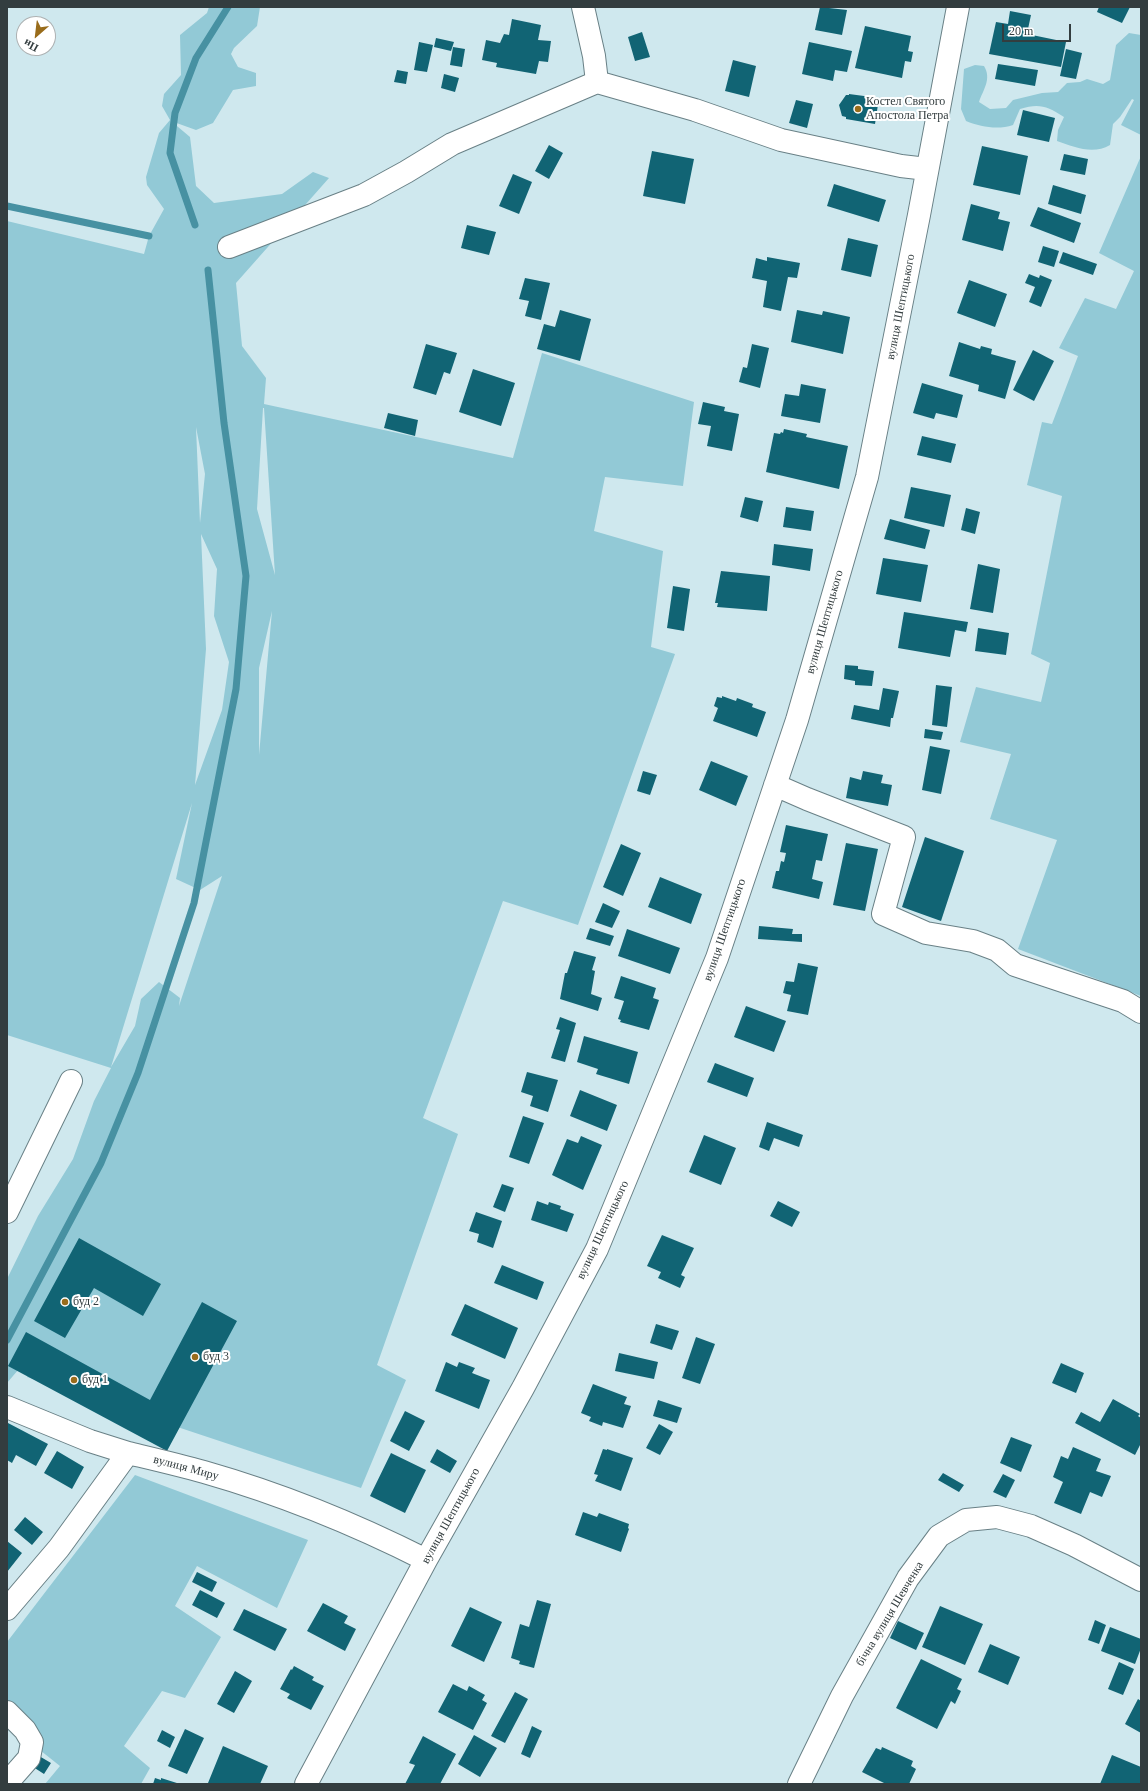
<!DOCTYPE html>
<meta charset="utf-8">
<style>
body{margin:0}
#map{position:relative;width:1148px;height:1791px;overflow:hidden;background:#cfe8ee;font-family:Georgia,serif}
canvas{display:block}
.frame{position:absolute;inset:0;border:8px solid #333d3f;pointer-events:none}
.north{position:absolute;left:16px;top:16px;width:40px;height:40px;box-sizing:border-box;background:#fff;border:1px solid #adb1b2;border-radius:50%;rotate:208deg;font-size:11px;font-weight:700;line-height:16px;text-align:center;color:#333d3f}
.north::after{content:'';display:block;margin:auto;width:14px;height:18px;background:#996c1b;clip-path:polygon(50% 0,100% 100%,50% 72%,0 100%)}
.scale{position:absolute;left:1002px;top:24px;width:69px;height:18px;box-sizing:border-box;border:2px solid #333d3f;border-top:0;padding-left:5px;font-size:12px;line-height:14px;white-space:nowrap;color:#333d3f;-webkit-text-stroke:3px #fff;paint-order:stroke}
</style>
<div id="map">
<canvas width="1148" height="1791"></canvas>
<div class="frame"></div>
<div class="north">Пн</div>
<div class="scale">20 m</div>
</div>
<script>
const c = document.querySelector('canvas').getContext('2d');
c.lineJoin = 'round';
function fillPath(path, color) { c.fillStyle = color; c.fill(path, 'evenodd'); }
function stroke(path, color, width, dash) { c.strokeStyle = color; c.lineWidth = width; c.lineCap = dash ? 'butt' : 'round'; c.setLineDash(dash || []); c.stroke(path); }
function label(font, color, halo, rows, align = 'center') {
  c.font = font + ' Georgia,serif'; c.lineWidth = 4; c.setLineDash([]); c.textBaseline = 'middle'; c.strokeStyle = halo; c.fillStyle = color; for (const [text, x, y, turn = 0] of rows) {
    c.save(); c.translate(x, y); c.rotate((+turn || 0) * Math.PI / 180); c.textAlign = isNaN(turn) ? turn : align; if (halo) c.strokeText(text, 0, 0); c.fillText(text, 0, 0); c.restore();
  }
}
const green = new Path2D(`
 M 209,7 L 260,7 L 257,26 L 234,48 L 231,54 L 238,67 L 256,73 L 256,86 L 233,90 L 213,123 L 196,130 L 171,121 L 190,137 L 196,186 L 214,203 L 282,194 L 313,172 L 329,178 L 236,283 L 242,346 L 266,378 L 264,404 L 513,458 L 542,353 L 694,402 L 683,486 L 605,477 L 594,531 L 663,551 L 651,647 L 675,654 L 578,925 L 503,901 L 423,1118 L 458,1134 L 377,1365 L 406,1380 L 361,1488 L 27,1377 L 41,1343 L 7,1383 L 7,1279 L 38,1216 L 73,1159 L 94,1101 L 111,1068 L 7,1035 L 7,221 L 144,254 L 149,236 L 164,209 L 147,185 L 146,177 L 159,133 L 170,120 L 162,106 L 164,94 L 181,75 L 180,35 L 207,13 ZM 263,408 L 264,408 L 275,575 L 257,509 ZM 196,427 L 205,474 L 200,523 ZM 201,534 L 217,569 L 214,616 L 229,662 L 222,710 L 195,785 L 206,649 ZM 272,611 L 259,755 L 259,668 ZM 192,803 L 176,879 L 200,890 L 222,876 L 179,1006 L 180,998 L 159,982 L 141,999 L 135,1026 L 111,1067 Z
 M 1129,33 L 1141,35 L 1141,135 L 1121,125 L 1134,100 L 1132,99 L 1120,117 L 1113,124 L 1110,145 C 1093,155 1074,147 1057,141 L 1058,130 L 1064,117 C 1047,106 1039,103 1020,109 L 1013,125 C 998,130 981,127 966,121 L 961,109 L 964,69 L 975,65 L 984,66 C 992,79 983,90 979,102 L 990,109 L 1006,108 L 1013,100 L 1042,93 L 1058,92 L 1067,83 L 1080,82 L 1087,79 L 1103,84 L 1110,80 L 1116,45 Z
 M 1141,156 L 1141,996 L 1018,949 L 1057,840 L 990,819 L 1011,754 L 960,742 L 976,687 L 1041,702 L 1050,663 L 1031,654 L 1062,496 L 1027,485 L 1042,422 L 1052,424 L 1078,356 L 1059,348 L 1085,298 L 1116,309 L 1134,271 L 1099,253 Z
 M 135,1475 L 308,1540 L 277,1608 L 197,1566 L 175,1606 L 221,1637 L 185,1698 L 162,1691 L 124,1746 L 150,1768 L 141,1784 L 45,1784 L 60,1766 L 7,1724 L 7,1642 Z`);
const stream = new Path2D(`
 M 7,206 L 149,236
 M 195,225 L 170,153 L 175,113 L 196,58 L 228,7
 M 7,1340 L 101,1163 L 138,1073 L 194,903 L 236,689 L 246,576 L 224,423 L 208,270`);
const building = new Path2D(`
 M 820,7 L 847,10 L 842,35 L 815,30 Z
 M 1099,7 L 1130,7 L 1122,23 L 1097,12 Z
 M 1010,11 L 1031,15 L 1028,29 L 1033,30 L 1032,35 L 1066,42 L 1061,67 L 989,54 L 996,22 L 1008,24 Z
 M 512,19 L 541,25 L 538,40 L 551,41 L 548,62 L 539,61 L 536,74 L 496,67 L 497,63 L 482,60 L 486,40 L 500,43 L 504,34 L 509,35 Z
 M 865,26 L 911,36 L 908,51 L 913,52 L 911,62 L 905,61 L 902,78 L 855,68 Z
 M 642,32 L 650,57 L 635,61 L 628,37 Z
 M 436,38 L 454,42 L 451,51 L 434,47 Z
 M 419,42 L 433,45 L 427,72 L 414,70 Z
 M 809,42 L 852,51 L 847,72 L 835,70 L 833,81 L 802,74 Z
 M 453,47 L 465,49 L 462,67 L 450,65 Z
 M 1066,49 L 1082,53 L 1076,79 L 1060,76 Z
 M 733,60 L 756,66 L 749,97 L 725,91 Z
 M 998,64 L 1038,70 L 1035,86 L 995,79 Z
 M 397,70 L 408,72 L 406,84 L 394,82 Z
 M 444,74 L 459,78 L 455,92 L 441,88 Z
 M 849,94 L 879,98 L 875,124 L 846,119 L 846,117 L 842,116 L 839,105 L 846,95 L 849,95 Z
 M 796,100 L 813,104 L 807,128 L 789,123 Z
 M 1023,110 L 1055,118 L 1049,142 L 1017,135 Z
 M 549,145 L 563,153 L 549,179 L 535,171 Z
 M 982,146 L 1028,156 L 1020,195 L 973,185 Z
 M 652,151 L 694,159 L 685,204 L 643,196 Z
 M 1064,154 L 1088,159 L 1085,175 L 1060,170 Z
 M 513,174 L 532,182 L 519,214 L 499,206 Z
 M 834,184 L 886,200 L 879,222 L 827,206 Z
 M 1053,185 L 1086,195 L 1081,214 L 1048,204 Z
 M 971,204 L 1000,212 L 998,219 L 1010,222 L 1003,251 L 962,240 Z
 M 1038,207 L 1081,223 L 1074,243 L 1030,226 Z
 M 467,225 L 496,232 L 489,255 L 461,248 Z
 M 848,238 L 878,245 L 871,277 L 841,270 Z
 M 1043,246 L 1059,251 L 1054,267 L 1038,262 Z
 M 1063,252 L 1097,264 L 1093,275 L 1059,263 Z
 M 767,257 L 800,263 L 797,278 L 788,277 L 781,311 L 763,307 L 767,281 L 752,278 L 756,258 L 767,261 Z
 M 1029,274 L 1039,278 L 1040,275 L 1052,280 L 1041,307 L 1029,302 L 1035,287 L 1025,283 Z
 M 525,278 L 550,283 L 541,320 L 525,316 L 529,301 L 519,299 Z
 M 969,280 L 1007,294 L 995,327 L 957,313 Z
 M 560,310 L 591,319 L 580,361 L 537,349 L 544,324 L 555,327 Z
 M 797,310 L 822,315 L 823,311 L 850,317 L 843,354 L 791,342 Z
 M 959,342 L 980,349 L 981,346 L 992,349 L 991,354 L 1016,361 L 1005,399 L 978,391 L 979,385 L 949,376 Z
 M 426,344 L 457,353 L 450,374 L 444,372 L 436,395 L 413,388 Z
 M 752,344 L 769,348 L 760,388 L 739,382 L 743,367 L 747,368 Z
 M 1033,350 L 1054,361 L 1034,401 L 1013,390 Z
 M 473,369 L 515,383 L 501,426 L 459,412 Z
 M 922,383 L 963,395 L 957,418 L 936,413 L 934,419 L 913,413 Z
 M 801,384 L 826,389 L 820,423 L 781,416 L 785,394 L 799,396 Z
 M 703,402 L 725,407 L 724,411 L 739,414 L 732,451 L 707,446 L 711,426 L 698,424 Z
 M 388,413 L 418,420 L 415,436 L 384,428 Z
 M 784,429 L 807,434 L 806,437 L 848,446 L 839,489 L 766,472 L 774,433 L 780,434 L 781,432 L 783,433 Z
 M 922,436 L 956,444 L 951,463 L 917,455 Z
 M 911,487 L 951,495 L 944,527 L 904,518 Z
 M 745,497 L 763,501 L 758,522 L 740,517 Z
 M 786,507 L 814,511 L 811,531 L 783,527 Z
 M 966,508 L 980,512 L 975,534 L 961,530 Z
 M 890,519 L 930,530 L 925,549 L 884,539 Z
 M 774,544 L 813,549 L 810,571 L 772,565 Z
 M 883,558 L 928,565 L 921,602 L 876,594 Z
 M 978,564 L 1000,569 L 993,613 L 970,609 Z
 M 721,571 L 770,576 L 767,611 L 717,607 L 718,603 L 715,603 Z
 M 673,586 L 690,589 L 684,631 L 667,628 Z
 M 904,612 L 968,622 L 966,632 L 955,630 L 950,657 L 898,648 Z
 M 978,628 L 1009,633 L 1006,655 L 975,651 Z
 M 845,665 L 858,666 L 858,669 L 874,671 L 872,686 L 855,685 L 855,681 L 844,679 Z
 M 936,685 L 952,687 L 947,727 L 932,725 Z
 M 883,688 L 899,691 L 893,718 L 891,718 L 890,727 L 851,719 L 854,705 L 879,710 Z
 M 722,696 L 736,701 L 737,698 L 753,704 L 752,707 L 766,712 L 757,737 L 713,721 L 718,708 L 714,706 L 717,697 L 722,698 Z
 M 925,729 L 943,732 L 941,740 L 924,738 Z
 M 930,746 L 950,750 L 941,794 L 922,790 Z
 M 711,761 L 748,776 L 736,806 L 699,790 Z
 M 643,771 L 657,775 L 650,795 L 637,791 Z
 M 863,771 L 883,775 L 881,783 L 892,785 L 888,806 L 846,798 L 850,777 L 861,780 Z
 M 786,825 L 828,834 L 822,861 L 816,860 L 812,879 L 823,882 L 819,899 L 772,888 L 776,871 L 779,871 L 781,861 L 784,862 L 786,853 L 780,852 Z
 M 925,837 L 964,851 L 941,921 L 902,907 Z
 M 846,843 L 878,849 L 865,911 L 833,905 Z
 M 621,844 L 641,853 L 623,896 L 603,887 Z
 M 660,877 L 702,894 L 691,924 L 648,907 Z
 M 603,903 L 620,911 L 612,928 L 595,922 Z
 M 759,926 L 793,929 L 792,934 L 802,934 L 802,942 L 758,939 Z
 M 590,928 L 614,936 L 610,946 L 586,939 Z
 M 627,929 L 680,948 L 670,974 L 618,956 Z
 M 574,951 L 596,957 L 592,970 L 595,971 L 591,994 L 602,998 L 598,1011 L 560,999 L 565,973 L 567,973 Z
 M 798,963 L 818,967 L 808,1015 L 787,1011 L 791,995 L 783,993 L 786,981 L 794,982 Z
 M 621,976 L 656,988 L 653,998 L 659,1000 L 649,1030 L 620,1022 L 621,1020 L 618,1019 L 624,1001 L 614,998 Z
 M 746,1006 L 786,1021 L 774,1052 L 734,1037 Z
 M 560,1017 L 576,1023 L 565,1062 L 551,1058 L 560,1030 L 556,1029 Z
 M 584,1036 L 638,1052 L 629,1084 L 596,1074 L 598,1069 L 577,1062 Z
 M 715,1063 L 754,1078 L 747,1097 L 707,1082 Z
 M 527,1072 L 558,1080 L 548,1112 L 530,1106 L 533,1096 L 521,1092 Z
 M 580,1090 L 617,1105 L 607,1131 L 570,1116 Z
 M 523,1116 L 544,1123 L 529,1164 L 509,1157 Z
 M 767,1122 L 803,1135 L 799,1147 L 774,1138 L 769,1151 L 759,1147 Z
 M 704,1135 L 736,1148 L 721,1185 L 689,1172 Z
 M 581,1136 L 602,1145 L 583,1190 L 552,1175 L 567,1139 L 578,1143 Z
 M 502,1184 L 514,1188 L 505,1212 L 493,1207 Z
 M 537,1201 L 548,1205 L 549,1202 L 561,1206 L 560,1209 L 574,1214 L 567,1232 L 531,1220 Z
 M 778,1201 L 800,1212 L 792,1227 L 770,1216 Z
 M 476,1212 L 502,1221 L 493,1248 L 477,1242 L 479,1234 L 469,1231 Z
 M 662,1235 L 694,1248 L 681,1275 L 685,1277 L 680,1288 L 658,1278 L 661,1272 L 647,1266 Z
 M 79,1238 L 161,1284 L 143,1316 L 94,1288 L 65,1338 L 34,1321 Z
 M 502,1265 L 544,1282 L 537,1300 L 494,1283 Z
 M 202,1302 L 237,1321 L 167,1451 L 8,1366 L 26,1332 L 150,1400 Z
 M 465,1304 L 518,1328 L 505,1359 L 451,1335 Z
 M 656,1324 L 679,1331 L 672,1350 L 650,1343 Z
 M 696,1337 L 715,1344 L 700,1384 L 682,1378 Z
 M 619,1353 L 658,1362 L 654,1379 L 615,1371 Z
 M 446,1362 L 457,1367 L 459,1362 L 475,1368 L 472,1373 L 490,1380 L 479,1409 L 435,1391 Z
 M 1061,1363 L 1084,1373 L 1076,1393 L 1052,1383 Z
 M 593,1384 L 627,1397 L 624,1404 L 631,1406 L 623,1428 L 603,1422 L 602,1426 L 589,1421 L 591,1417 L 581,1413 Z
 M 1113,1399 L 1140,1414 L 1138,1416 L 1141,1418 L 1141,1443 L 1135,1455 L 1075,1423 L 1081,1412 L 1100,1422 Z
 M 658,1400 L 682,1408 L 677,1423 L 653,1416 Z
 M 405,1411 L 425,1421 L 409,1451 L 390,1441 Z
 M 8,1423 L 48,1444 L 36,1466 L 16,1455 L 12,1463 L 7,1460 Z
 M 659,1424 L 673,1432 L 660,1455 L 646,1448 Z
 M 1011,1437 L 1032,1445 L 1021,1472 L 1000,1463 Z
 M 1073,1447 L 1101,1459 L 1096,1471 L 1111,1476 L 1102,1497 L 1090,1492 L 1081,1514 L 1054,1503 L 1063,1482 L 1053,1477 L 1061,1456 L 1068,1459 Z
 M 437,1449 L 457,1461 L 450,1473 L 430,1462 Z
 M 603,1449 L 607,1450 L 607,1449 L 633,1458 L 621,1491 L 595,1481 L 598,1475 L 594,1474 Z
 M 57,1451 L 84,1467 L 72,1489 L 44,1473 Z
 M 391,1453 L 426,1470 L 405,1513 L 370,1496 Z
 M 943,1473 L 964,1485 L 959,1492 L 938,1480 Z
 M 1003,1474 L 1015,1480 L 1006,1498 L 993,1492 Z
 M 583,1512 L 597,1517 L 599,1513 L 629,1524 L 628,1528 L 629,1529 L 621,1552 L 575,1535 Z
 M 25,1517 L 43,1532 L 32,1545 L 14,1530 Z
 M 7,1541 L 22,1553 L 7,1572 Z
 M 197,1572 L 217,1582 L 212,1592 L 192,1582 Z
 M 200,1590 L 225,1603 L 217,1618 L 192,1605 Z
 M 537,1600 L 551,1604 L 534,1668 L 519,1664 L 520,1661 L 511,1658 L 520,1624 L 529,1627 Z
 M 323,1603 L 348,1616 L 344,1623 L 356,1629 L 345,1651 L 307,1631 Z
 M 940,1606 L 983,1624 L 965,1665 L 922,1647 Z
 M 470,1607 L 502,1622 L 484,1662 L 451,1646 Z
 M 244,1609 L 287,1629 L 275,1651 L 233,1630 Z
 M 1095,1620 L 1106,1625 L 1099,1644 L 1088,1640 Z
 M 898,1621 L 924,1633 L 916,1650 L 890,1638 Z
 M 1110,1627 L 1141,1639 L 1141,1648 L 1135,1664 L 1101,1651 Z
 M 990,1644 L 1020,1657 L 1008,1685 L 978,1672 Z
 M 921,1659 L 962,1679 L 957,1689 L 961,1691 L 955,1704 L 951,1701 L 937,1729 L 896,1708 Z
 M 1119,1662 L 1134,1669 L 1123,1695 L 1108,1689 Z
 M 294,1666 L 314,1677 L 312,1680 L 324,1686 L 311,1710 L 287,1698 L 290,1694 L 280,1689 L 291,1669 L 292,1670 Z
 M 235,1671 L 252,1681 L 234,1713 L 217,1704 Z
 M 453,1684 L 467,1691 L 469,1686 L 485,1695 L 482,1700 L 487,1703 L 473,1730 L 438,1712 Z
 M 515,1692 L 528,1699 L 505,1743 L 491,1736 Z
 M 1138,1699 L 1141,1701 L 1141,1733 L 1125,1724 Z
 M 532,1726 L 542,1731 L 530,1758 L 521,1754 Z
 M 185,1729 L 204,1738 L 187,1774 L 168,1766 Z
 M 162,1730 L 175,1737 L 170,1748 L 157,1741 Z
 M 474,1735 L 497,1748 L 480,1777 L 458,1764 Z
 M 423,1736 L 456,1754 L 440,1784 L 405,1784 L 415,1765 L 409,1763 Z
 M 223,1746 L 268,1766 L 260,1784 L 208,1783 Z
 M 882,1747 L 913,1761 L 911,1766 L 916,1769 L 909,1784 L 886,1784 L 862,1772 L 876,1748 L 881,1750 Z
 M 34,1753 L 51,1763 L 44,1774 L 27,1763 Z
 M 1112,1755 L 1141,1767 L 1141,1784 L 1100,1784 Z
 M 155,1778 L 161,1780 L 161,1778 L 180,1784 L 153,1784 Z`);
const minor = new Path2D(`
 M 583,7 L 594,56 L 597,82
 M 229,247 L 364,195 L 406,172 L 452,144 L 597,82 L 695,110 L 781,140 L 901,166 L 927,169
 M 775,785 L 807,799 L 904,837 L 883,914 L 926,933 L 973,941 L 997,950 L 1015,965 L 1123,1001 L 1141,1012
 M 7,1212 L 71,1081
 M 7,1407 L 90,1441 L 128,1453
 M 7,1609 L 59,1548 L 128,1453 C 153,1459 179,1465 204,1472 C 281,1494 355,1524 426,1560
 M 7,1712 L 25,1730 L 32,1742 L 29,1758 L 7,1783
 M 306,1784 L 426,1560 L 523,1388 L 597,1249 L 717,958 L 797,720 L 867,477 L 919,215 L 958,7
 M 799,1784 L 842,1696 L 908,1578 L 939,1536 L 966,1520 L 997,1517 L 1031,1526 L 1074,1545 L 1141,1580`);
const markers = [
 [858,109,4,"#996c1b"],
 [65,1302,4,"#996c1b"],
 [195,1357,4,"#996c1b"],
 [74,1380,4,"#996c1b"]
];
const poiNames = [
 ["Костел Святого",866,102],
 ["Апостола Петра",866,116],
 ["буд 2",73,1302],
 ["буд 3",203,1357],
 ["буд 1",82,1380]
];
const streetNames = [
 ["вулиця Шептицького",901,307,-79],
 ["вулиця Шептицького",825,622,-74],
 ["вулиця Шептицького",725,930,-71],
 ["вулиця Шептицького",603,1230,-65],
 ["вулиця Миру",186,1468,15],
 ["вулиця Шептицького",451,1516,-61],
 ["бічна вулиця Шевченка",890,1614,-59]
];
fillPath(green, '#92c9d6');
stroke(stream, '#4791a2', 7);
fillPath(building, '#116474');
stroke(minor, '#698086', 24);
stroke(minor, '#fff', 22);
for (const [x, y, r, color] of markers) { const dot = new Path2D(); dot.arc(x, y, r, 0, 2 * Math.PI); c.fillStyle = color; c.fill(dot); stroke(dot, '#fff', 1.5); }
label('12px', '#333d3f', '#fff', poiNames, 'left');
label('12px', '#333d3f', '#fff', streetNames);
</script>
